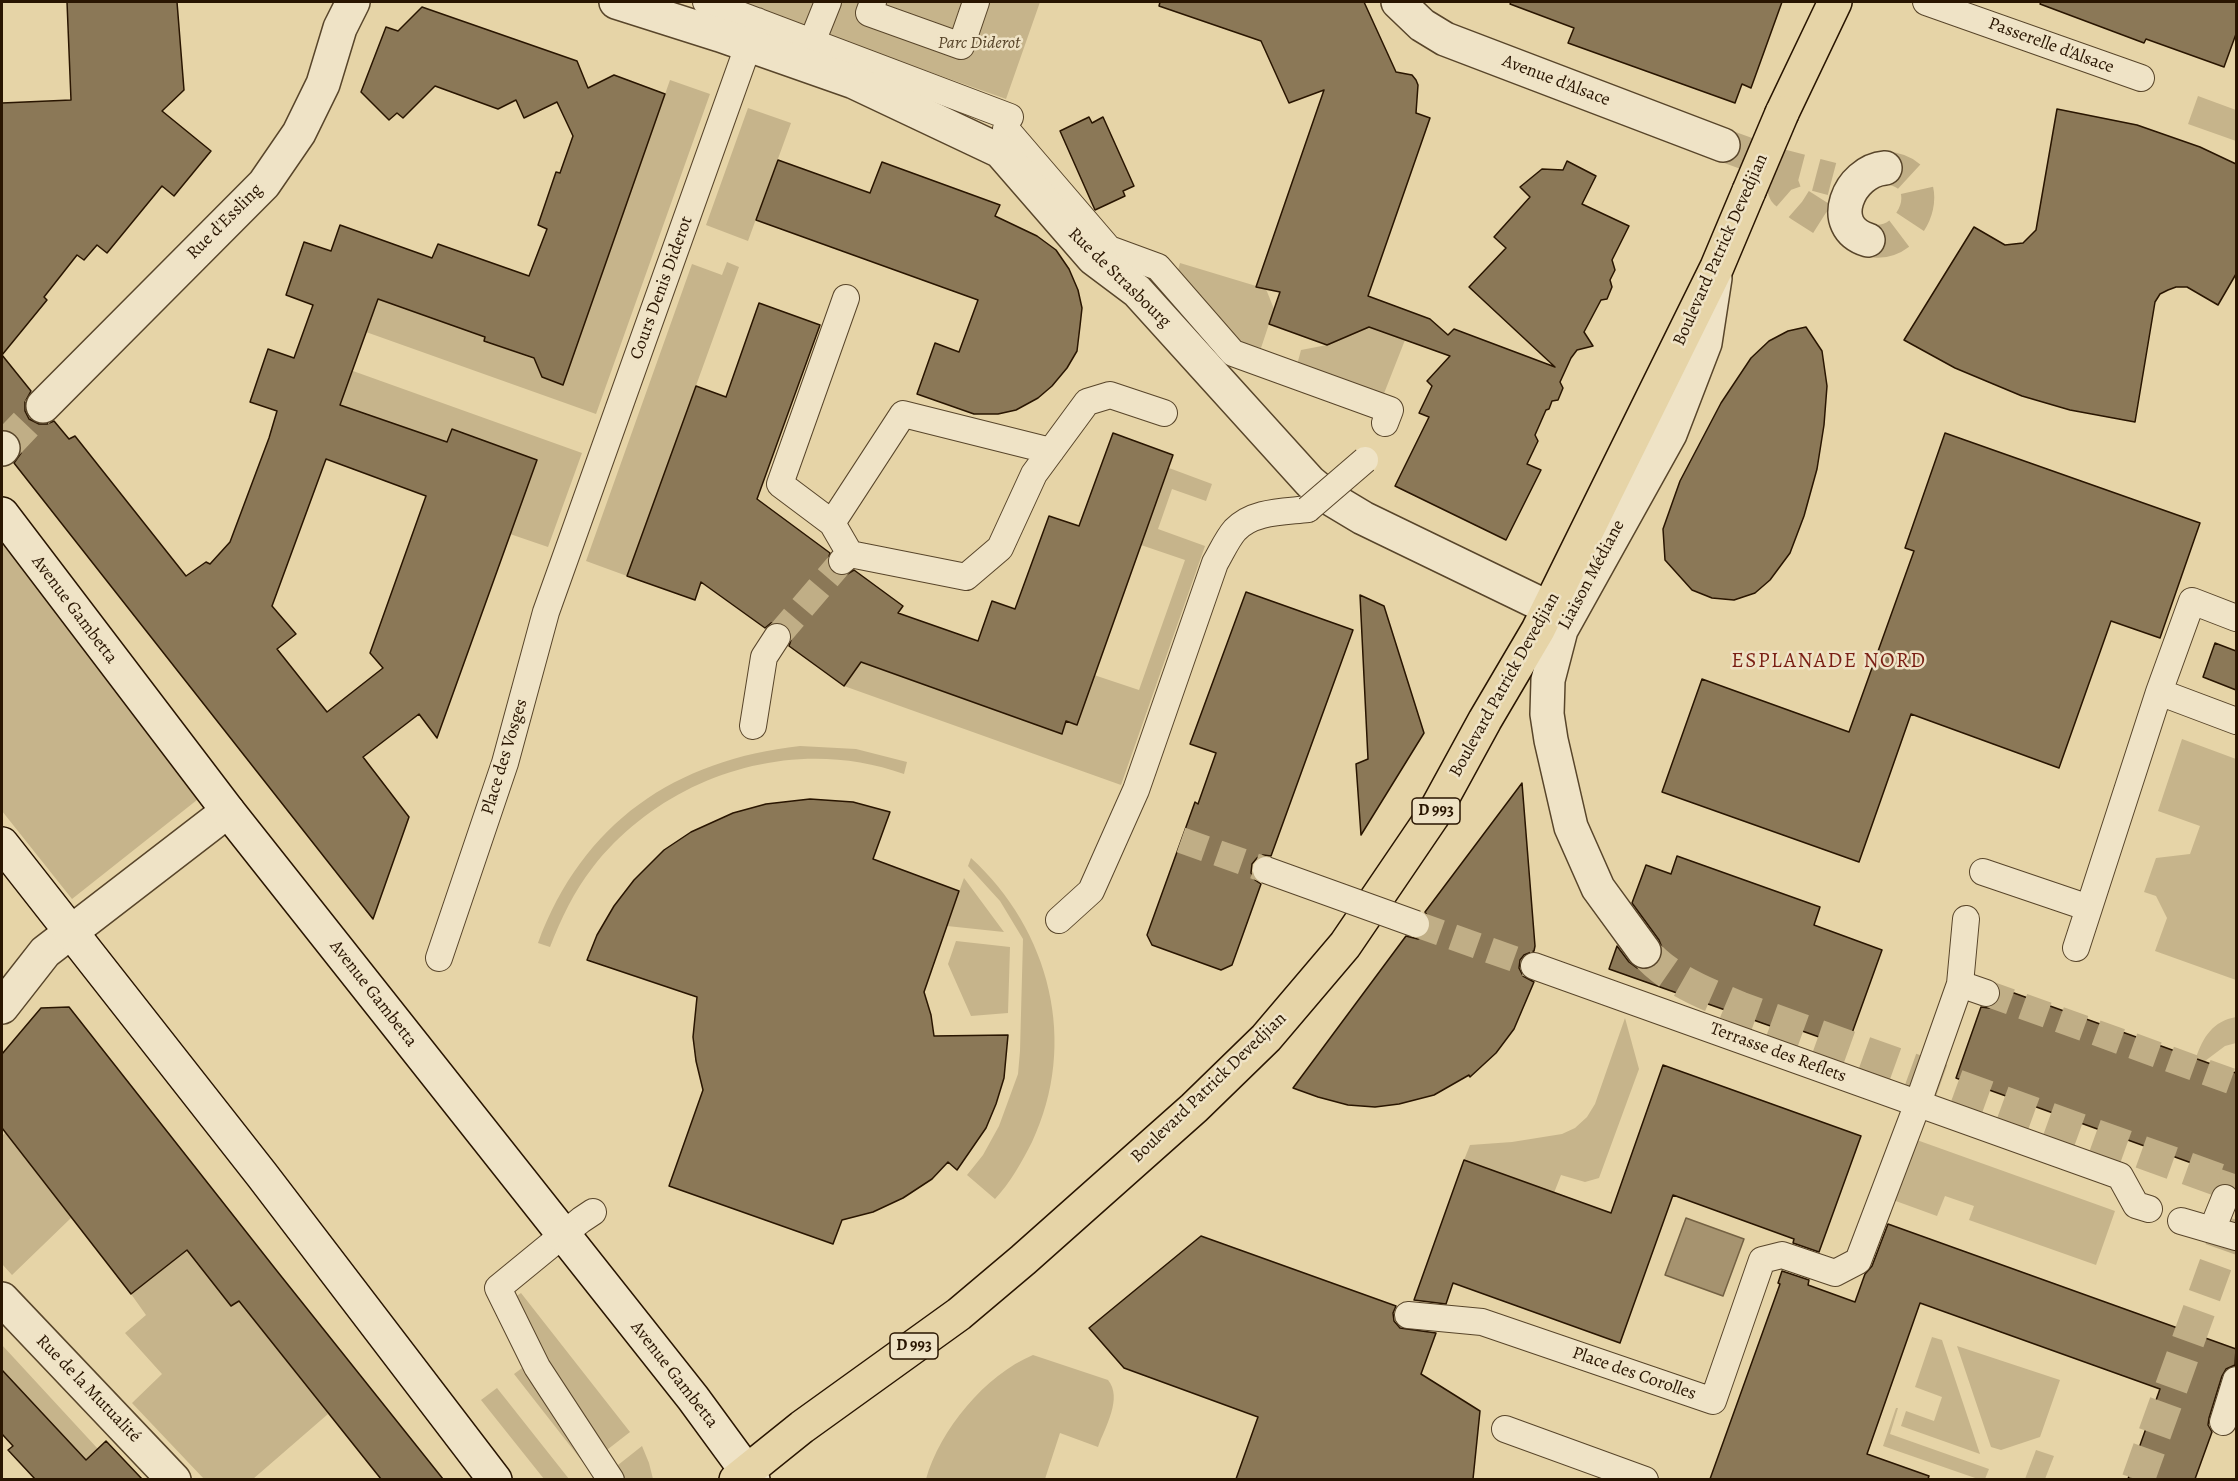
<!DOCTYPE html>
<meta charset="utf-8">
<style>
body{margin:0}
#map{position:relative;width:2238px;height:1481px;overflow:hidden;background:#e6d4a7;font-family:Alegreya,serif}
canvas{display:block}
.frame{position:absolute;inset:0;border:3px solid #291501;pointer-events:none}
</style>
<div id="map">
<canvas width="2238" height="1481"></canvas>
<div class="frame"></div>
</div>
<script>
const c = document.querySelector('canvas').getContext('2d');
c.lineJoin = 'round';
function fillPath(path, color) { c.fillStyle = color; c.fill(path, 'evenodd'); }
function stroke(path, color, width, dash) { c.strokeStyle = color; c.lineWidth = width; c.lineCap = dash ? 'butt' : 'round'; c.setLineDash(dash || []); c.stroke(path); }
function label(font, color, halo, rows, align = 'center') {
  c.font = font + ' Alegreya,serif'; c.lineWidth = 5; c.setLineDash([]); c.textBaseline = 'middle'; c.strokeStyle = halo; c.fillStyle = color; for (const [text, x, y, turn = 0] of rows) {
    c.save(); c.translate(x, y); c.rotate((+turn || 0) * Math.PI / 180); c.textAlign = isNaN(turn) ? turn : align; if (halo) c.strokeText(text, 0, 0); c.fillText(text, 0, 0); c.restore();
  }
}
const green = new Path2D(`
 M 733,2 L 1040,2 L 1006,99 Z
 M 670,80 L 710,94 L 596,414 L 366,332 L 378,299 L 485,337 L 484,341 L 534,359 L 542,377 L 563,385 Z
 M 2198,96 L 2236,110 L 2236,141 L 2188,124 Z
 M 748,108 L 791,123 L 748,241 L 706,225 Z
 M 727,262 L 739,267 L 627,576 L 586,561 L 692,264 L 722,275 Z
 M 1180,263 L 1266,289 L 1274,309 L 1261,348 L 1236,342 L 1177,274 Z
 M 1369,327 L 1405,340 L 1383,396 L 1297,365 L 1301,350 L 1327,345 Z
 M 353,371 L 582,453 L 548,547 L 510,534 L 537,460 L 452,429 L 447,442 L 340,405 Z
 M 1169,468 L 1212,484 L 1206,501 L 1172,489 L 1158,529 L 1205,546 L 1121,785 L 844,686 L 863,660 L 866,664 L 1062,734 L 1066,721 L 1076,725 L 1094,675 L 1139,690 L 1185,560 L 1141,545 Z
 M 2,538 L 202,796 L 72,899 L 2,811 Z
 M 2182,739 L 2236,759 L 2236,980 L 2155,951 L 2167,918 L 2156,896 L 2144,892 L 2156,858 L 2190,854 L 2200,826 L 2158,811 Z
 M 800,746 L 856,749 L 907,762 L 904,774 C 793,734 665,775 593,867 C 574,891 561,919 550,947 L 538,943 C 583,822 675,760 800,746 Z
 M 971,858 C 1050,930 1079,1043 1032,1142 C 1022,1162 1010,1183 995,1199 L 967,1175 L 983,1155 L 999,1126 L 1018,1074 L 1020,1051 L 1023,939 L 1000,901 L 968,866 Z
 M 964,878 L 1004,932 L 947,926 Z
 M 956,941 L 1010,947 L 1008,1013 L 971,1016 L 948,964 Z
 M 2236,1017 L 2236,1043 L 2225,1046 L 2205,1061 L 2196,1058 C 2203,1037 2213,1021 2236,1017 Z
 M 1625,1018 L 1639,1069 L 1599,1178 L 1585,1182 L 1561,1175 L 1554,1193 L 1464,1160 L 1470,1145 L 1512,1142 L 1562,1134 L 1575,1128 L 1587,1117 L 1595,1104 Z
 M 5,1133 L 71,1218 L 12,1275 L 2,1264 L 2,1136 Z
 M 1914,1139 L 2115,1211 L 2096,1265 L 1969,1220 L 1974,1206 L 1945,1196 L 1937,1216 L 1893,1200 Z
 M 187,1250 L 231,1306 L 239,1301 L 328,1414 L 253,1479 L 204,1479 L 132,1403 L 162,1374 L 125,1333 L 146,1315 L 131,1294 Z
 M 521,1293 L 630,1432 L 603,1453 L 551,1369 L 515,1297 Z
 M 1932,1337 L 1942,1340 L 1980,1454 L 1901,1426 L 1906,1411 L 1934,1421 L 1942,1397 L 1915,1387 Z
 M 2,1345 L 98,1449 L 86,1460 L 2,1370 Z
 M 1957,1346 L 2060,1380 L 2040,1437 L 2001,1450 L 1991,1447 Z
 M 1033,1355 L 1108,1380 C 1123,1398 1105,1427 1098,1447 L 1060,1433 L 1045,1479 L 926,1479 C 940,1430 985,1375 1033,1355 Z
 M 522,1368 L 590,1463 L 586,1466 L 514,1374 Z
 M 497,1388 L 569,1479 L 544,1479 L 481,1400 Z
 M 1896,1408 L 1898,1408 L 1890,1434 L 1989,1469 L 1985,1479 L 1978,1479 L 1883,1446 Z
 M 642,1446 L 649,1463 L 653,1479 L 621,1479 L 613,1469 Z
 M 2036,1450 L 2054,1456 L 2045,1479 L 2025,1479 Z`);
const water = new Path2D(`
 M 1686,1218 L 1744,1239 L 1723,1296 L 1665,1275 Z`);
const building = new Path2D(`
 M 67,2 L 177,2 L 184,90 L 162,111 L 211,151 L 174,196 L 162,186 L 107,253 L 97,245 L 84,260 L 77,255 L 44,297 L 47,300 L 2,355 L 31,391 L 25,402 L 25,411 L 29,419 L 39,424 L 47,424 L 54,421 L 69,439 L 75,436 L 186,576 L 206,562 L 210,564 L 230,542 L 269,438 L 277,411 L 250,402 L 268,349 L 294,358 L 313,305 L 286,295 L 304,242 L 331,251 L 340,225 L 432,258 L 438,244 L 529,276 L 547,229 L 538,225 L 556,172 L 560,173 L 573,136 L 557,102 L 524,118 L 516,100 L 498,109 L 435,86 L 403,118 L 397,113 L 389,120 L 361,92 L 386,27 L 398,31 L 422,7 L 577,61 L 588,88 L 614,75 L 665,94 L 563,385 L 542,377 L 534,358 L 484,341 L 485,337 L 378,299 L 340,405 L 447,442 L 452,429 L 537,460 L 437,738 L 419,714 L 363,757 L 409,817 L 373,919 L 14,463 L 21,453 L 21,443 L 16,434 L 8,430 L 2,430 L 2,103 L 71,100 ZM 326,459 L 426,496 L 370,653 L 383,668 L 327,712 L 277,649 L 296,634 L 272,606 Z
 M 1160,2 L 1364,2 L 1396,72 L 1412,75 L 1416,80 L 1418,85 L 1416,113 L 1430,118 L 1368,296 L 1430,319 L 1448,335 L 1454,329 L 1555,367 L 1469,287 L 1506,248 L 1494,237 L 1530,197 L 1520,187 L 1542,169 L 1563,170 L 1567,161 L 1596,176 L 1582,204 L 1629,226 L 1612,260 L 1615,270 L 1610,280 L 1612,287 L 1607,299 L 1601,300 L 1584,332 L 1593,346 L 1577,350 L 1571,358 L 1560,382 L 1563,388 L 1558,400 L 1552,401 L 1549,409 L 1546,410 L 1535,435 L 1538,441 L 1527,464 L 1541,470 L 1506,540 L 1395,486 L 1429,417 L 1419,413 L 1432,386 L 1427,381 L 1450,356 L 1369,327 L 1327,345 L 1269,324 L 1280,292 L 1256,287 L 1324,90 L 1289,103 L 1261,41 L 1159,6 Z
 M 1511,2 L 1782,2 L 1751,88 L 1742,84 L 1735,103 L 1568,43 L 1574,28 L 1510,4 Z
 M 2041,2 L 2236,2 L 2236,34 L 2224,67 L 2146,39 L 2144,43 L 2040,4 Z
 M 2057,109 L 2137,125 L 2200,147 L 2236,164 L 2236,274 L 2218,305 L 2187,287 L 2176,287 L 2168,290 L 2160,294 L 2155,302 L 2135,422 L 2070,410 L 2022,396 L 1955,368 L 1904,340 L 1974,227 L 2005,245 L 2023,243 L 2036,230 Z
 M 1089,117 L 1092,123 L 1103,117 L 1134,186 L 1123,191 L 1125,196 L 1095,210 L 1060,131 Z
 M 778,160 L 870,193 L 882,162 L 1000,205 L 995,216 L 1037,236 L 1056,250 L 1069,269 L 1078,290 L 1082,308 L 1080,326 L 1077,351 L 1067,368 L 1052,386 L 1038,398 L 1016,410 L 998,414 L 974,414 L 917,394 L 935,343 L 959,352 L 978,300 L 756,220 Z
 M 759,303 L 820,325 L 757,499 L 830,553 L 827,563 L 831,571 L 838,575 L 844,576 L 854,570 L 903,606 L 898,613 L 978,641 L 992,601 L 1015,609 L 1049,516 L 1079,526 L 1113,433 L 1173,455 L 1077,725 L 1066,721 L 1062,734 L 861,662 L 844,686 L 789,646 L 792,637 L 790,630 L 785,624 L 778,622 L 771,623 L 765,628 L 701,582 L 695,600 L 627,576 L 696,386 L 726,397 Z
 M 1806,327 L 1822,351 L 1827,386 L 1824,425 L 1817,469 L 1804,516 L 1790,553 L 1770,580 L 1755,593 L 1734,600 L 1712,598 L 1692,590 L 1665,560 L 1663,529 L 1680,481 L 1721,403 L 1751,358 L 1769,341 L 1788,331 Z
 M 1945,433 L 2200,523 L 2160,638 L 2111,621 L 2059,768 L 1911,714 L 1859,862 L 1662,792 L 1702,679 L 1849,732 L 1914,551 L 1905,548 Z
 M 1246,592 L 1353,630 L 1271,856 L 1263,855 L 1257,858 L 1252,864 L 1251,873 L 1255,880 L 1261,884 L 1232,965 L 1221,970 L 1152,945 L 1147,935 L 1195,802 L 1198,804 L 1216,753 L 1190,744 Z
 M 1360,595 L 1384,606 L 1424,733 L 1361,835 L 1356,764 L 1368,759 Z
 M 2215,643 L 2236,651 L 2236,690 L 2203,677 Z
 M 1522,783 L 1535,946 L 1534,951 L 1524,955 L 1520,960 L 1519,968 L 1523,976 L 1534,982 L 1514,1029 L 1496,1053 L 1470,1077 L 1469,1075 L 1434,1095 L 1399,1104 L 1375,1107 L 1348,1105 L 1318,1097 L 1293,1088 L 1406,936 L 1418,939 L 1426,935 L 1430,930 L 1431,922 L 1425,912 Z
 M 810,799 L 853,802 L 890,812 L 873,859 L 959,891 L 924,992 L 931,1015 L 934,1036 L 1008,1035 L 1004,1078 L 996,1104 L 986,1128 L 957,1170 L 948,1162 L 932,1179 L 903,1198 L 873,1212 L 842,1220 L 833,1244 L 669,1186 L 703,1090 L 696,1061 L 693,1037 L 697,997 L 587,960 L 597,935 L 614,906 L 634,880 L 664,850 L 691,832 L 733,813 L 766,804 Z
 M 1677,856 L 1820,907 L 1814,925 L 1882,950 L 1847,1047 L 1780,1023 L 1779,1029 L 1609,969 L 1617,946 L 1629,962 L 1637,968 L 1647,970 L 1655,966 L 1661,959 L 1663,950 L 1659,940 L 1632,903 L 1646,865 L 1671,874 Z
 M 2000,988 L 2236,1073 L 2236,1179 L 1956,1078 L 1981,1007 L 1989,1008 L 1996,1004 L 2000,997 Z
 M 69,1007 L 277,1271 L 443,1479 L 381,1479 L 239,1301 L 231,1306 L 187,1250 L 131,1294 L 2,1128 L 2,1054 L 41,1008 Z
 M 1663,1065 L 1861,1136 L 1819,1252 L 1793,1243 L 1794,1239 L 1673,1195 L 1620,1343 L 1453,1283 L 1446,1304 L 1414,1300 L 1464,1160 L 1611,1213 Z
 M 1888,1224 L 2236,1349 L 2235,1365 L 2226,1369 L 2222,1376 L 2209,1418 L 2208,1425 L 2212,1432 L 2195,1479 L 2128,1479 L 2160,1389 L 1920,1303 L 1867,1454 L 1929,1476 L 1928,1479 L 1710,1479 L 1780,1284 L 1778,1283 L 1782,1271 L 1809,1280 L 1808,1285 L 1855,1302 L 1865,1274 L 1872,1266 Z
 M 1201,1236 L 1396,1306 L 1393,1313 L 1394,1321 L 1400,1328 L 1436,1333 L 1421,1374 L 1480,1411 L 1473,1479 L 1236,1479 L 1258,1417 L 1124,1368 L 1089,1328 Z
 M 2,1370 L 86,1460 L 106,1441 L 142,1479 L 35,1479 L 8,1450 L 13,1446 L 2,1434 Z`);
const pedestrianTunnel = new Path2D(`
 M 777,637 L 842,561
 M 1181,840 L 1266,870
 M 1416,924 L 1534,966
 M 1986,993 L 2236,1083
 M 2225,1198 L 2236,1167`);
const minorTunnel = new Path2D(`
 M 1723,145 L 1775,164 L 1832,179
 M 1775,164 L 1785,192 L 1800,205 L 1822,219
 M 1868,240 C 1914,252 1944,171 1885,168
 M 3,448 L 43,406
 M 1644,951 C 1669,980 1705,993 1740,1008 L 2236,1186
 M 2138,1480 L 2236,1208`);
const primaryTunnel = new Path2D(`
 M 2236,1480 L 2236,1479`);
const pedestrian = new Path2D(`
 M 706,2 L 1010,117
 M 873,2 L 869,13 L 961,46 L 976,2
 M 1926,2 L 2141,78
 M 812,42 L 828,2
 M 1006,129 L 1109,249 L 1158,267 L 1233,353 L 1390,410 L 1385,423
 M 846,298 L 780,484 L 832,523 L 850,554
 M 832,523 L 903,414 L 1051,451
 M 842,561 L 850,554 L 966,577 L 1000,548 L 1034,474 L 1087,402 L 1110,395 L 1164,413
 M 2236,618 L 2192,601 L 2159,692 L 2236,721
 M 753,726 L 764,657 L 777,637
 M 1983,872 L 2089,908
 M 1059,920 L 1091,891 L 1136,790 L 1215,563 C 1221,553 1227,539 1235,530 C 1253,511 1283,512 1308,509
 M 2076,948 L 2159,692
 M 439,958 L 505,763 L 546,612 L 757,21
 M 1534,966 L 2120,1176 L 2136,1205 L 2149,1209
 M 1960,984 L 1986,993
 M 593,1212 L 581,1220 L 498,1288 L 537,1367 L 611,1480
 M 2181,1221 L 2236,1237
 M 2212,1230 L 2225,1198
 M 1408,1315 L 1482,1322 L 1713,1401 L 1762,1260 L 1782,1255 L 1835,1273 L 1858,1261 L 1918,1103 L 1960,984 L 1966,919
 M 2223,1422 L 2236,1380
 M 1505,1429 L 1645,1480`);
const minor = new Path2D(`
 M 616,2 L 720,35 L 854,82 L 1000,151 L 1093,258 L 1137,291 L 1310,482 L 1328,497 L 1363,518 L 1549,608
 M 1398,2 L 1422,25 L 1445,39 L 1723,145
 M 1868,240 C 1825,227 1849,171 1885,168
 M 43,406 L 264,184 L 299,133 L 323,84 L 340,28 L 353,2
 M 2,449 L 3,448
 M 1644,951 L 1598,888 L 1571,827 L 1551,740 L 1547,714 L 1548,680 L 1561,630 L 1670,434 L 1705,343 L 1715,278
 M 2,1007 L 45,952 L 228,811
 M 2,1299 L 174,1480`);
const secondary = new Path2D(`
 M 2,514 L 228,811 L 693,1398 L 753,1480
 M 2,844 L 262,1175 L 495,1480`);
const primary = new Path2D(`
 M 1782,113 L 1835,2
 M 736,1480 L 802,1427 L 959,1314 L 1023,1260 L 1194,1108 L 1266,1038 L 1345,945 L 1432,817 L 1485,720 L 1538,630 L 1717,267 L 1749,191`);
const pedestrianBridge = new Path2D(`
 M 1308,509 L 1365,460
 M 1266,870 L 1416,924`);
const primaryBridge = new Path2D(`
 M 1749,191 L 1782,113`);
const shields = [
 [1436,811,48],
 [914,1346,48]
];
const shieldNames = [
 ["D 993",1436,811],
 ["D 993",914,1346]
];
const parkNames = [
 ["Parc Diderot",979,44]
];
const streetNames = [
 ["Passerelle d'Alsace",2051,46,20],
 ["Avenue d'Alsace",1556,81,21],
 ["Rue d'Essling",225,222,-45],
 ["Boulevard Patrick Devedjian",1721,250,-66],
 ["Rue de Strasbourg",1119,278,44],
 ["Cours Denis Diderot",662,288,-70],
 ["Liaison Médiane",1592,575,-62],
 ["Avenue Gambetta",74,610,53],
 ["Boulevard Patrick Devedjian",1505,685,-61],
 ["Place des Vosges",505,757,-73],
 ["Avenue Gambetta",373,994,52],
 ["Terrasse des Reflets",1778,1053,20],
 ["Boulevard Patrick Devedjian",1209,1088,-44],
 ["Place des Corolles",1634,1374,19],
 ["Avenue Gambetta",674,1375,52],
 ["Rue de la Mutualité",88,1389,46]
];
const quarterNames = [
 ["ESPLANADE NORD",1829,662]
];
fillPath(green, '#c6b48b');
fillPath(water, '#a6936f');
stroke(water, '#746143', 1.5);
fillPath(building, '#8b7857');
stroke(building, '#291501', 1.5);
stroke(pedestrianTunnel, '#c0ae86', 26, [26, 13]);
stroke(minorTunnel, '#c0ae86', 33, [33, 16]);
stroke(primaryTunnel, '#c0ae86', 33, [33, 16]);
stroke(pedestrian, '#58452a', 28);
stroke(minor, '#58452a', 36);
stroke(secondary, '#291501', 36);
stroke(primary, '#291501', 36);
stroke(pedestrian, '#efe3c6', 26);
stroke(minor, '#efe3c6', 33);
stroke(secondary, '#efe3c6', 33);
stroke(primary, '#e6d4a7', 33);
stroke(pedestrianBridge, '#58452a', 28, []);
stroke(primaryBridge, '#291501', 36, []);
stroke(pedestrianBridge, '#efe3c6', 26);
stroke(primaryBridge, '#e6d4a7', 33);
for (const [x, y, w] of shields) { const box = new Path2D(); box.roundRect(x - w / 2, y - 13, w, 26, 4.5); c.fillStyle = '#efe3c6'; c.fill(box); stroke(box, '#291501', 1.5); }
label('bold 16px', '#291501', null, shieldNames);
label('italic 18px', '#58452a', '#efe3c6', parkNames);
label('18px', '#291501', '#efe3c6', streetNames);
c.letterSpacing = '1.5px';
label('21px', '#7a1f14', '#efe3c6', quarterNames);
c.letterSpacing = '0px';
</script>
